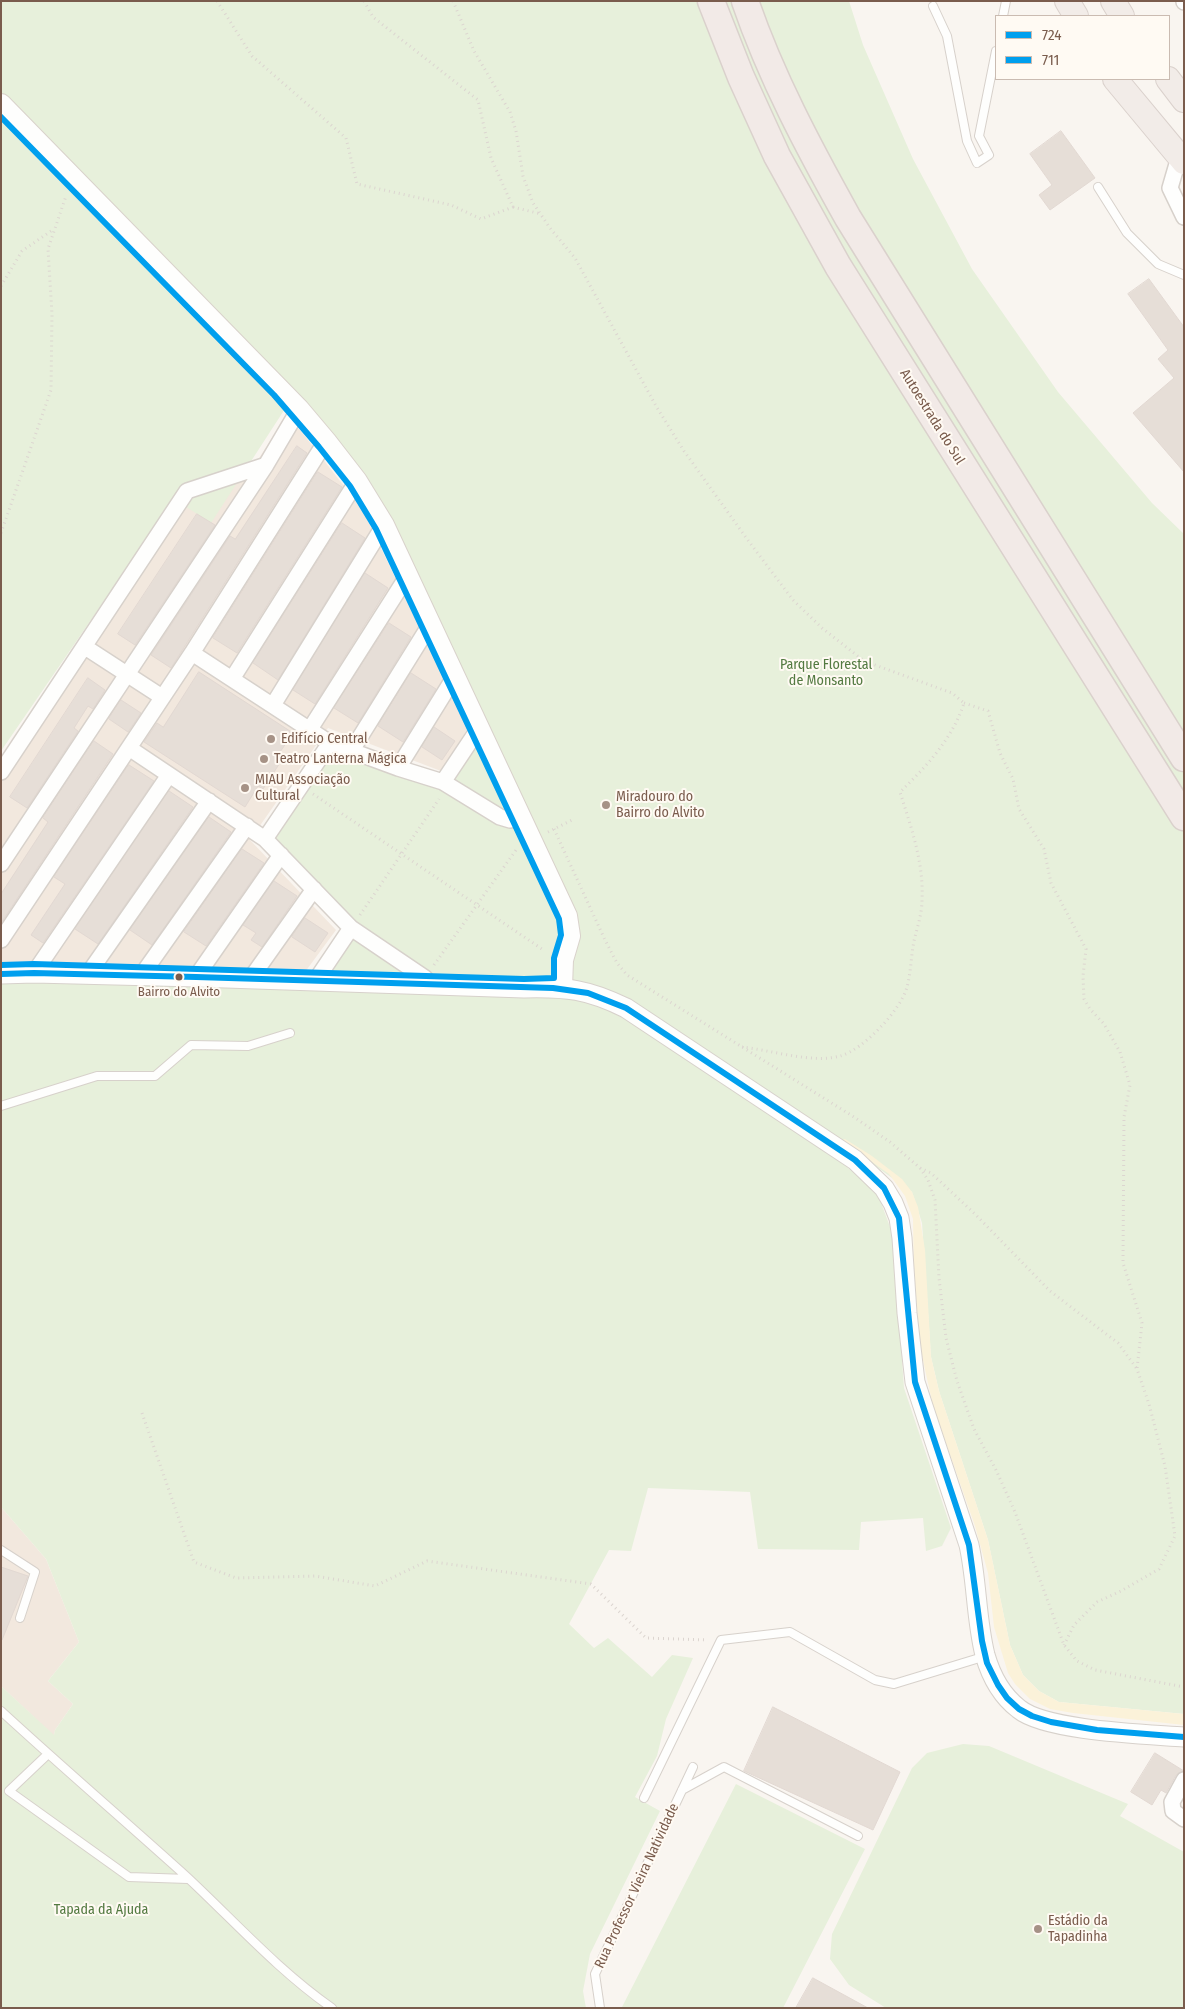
<!DOCTYPE html>
<meta charset="utf-8">
<style>
body{margin:0}
#map{position:relative;width:1185px;height:2009px;overflow:hidden;background:#f9f5f0;font-family:"Fira Sans Condensed",sans-serif}
canvas{display:block}
.frame{position:absolute;inset:0;border:2px solid #7a5c4d;pointer-events:none}
.legend{position:absolute;left:995px;top:15px;width:175px;height:65px;box-sizing:border-box;background:#fffaf3;border:1px solid #cabbb1;margin:0;padding:6px 9px;list-style:none;font-size:15px;color:#7a5c4d}
.legend li{display:flex;align-items:center;gap:10px;height:25px}
.legend b{width:25px;border:1px solid #cabbb1}
</style>
<div id="map">
<canvas width="1185" height="2009"></canvas>
<div class="frame"></div>
<ul class="legend">
<li><b style="height:6px;background:#009fee"></b>724</li>
<li><b style="height:6px;background:#009fee"></b>711</li>
</ul>
</div>
<script>
const c = document.querySelector('canvas').getContext('2d');
c.lineJoin = 'round';
function fillPath(path, color) { c.fillStyle = color; c.fill(path, 'evenodd'); }
function stroke(path, color, width, dash) { c.strokeStyle = color; c.lineWidth = width; c.lineCap = dash ? 'butt' : 'round'; c.setLineDash(dash || []); c.stroke(path); }
function label(font, color, halo, rows, align = 'center') {
  c.font = font + ' "Fira Sans Condensed",sans-serif'; c.lineWidth = 4; c.setLineDash([]); c.textBaseline = 'middle'; c.strokeStyle = halo; c.fillStyle = color; for (const [text, x, y, turn = 0] of rows) {
    c.save(); c.translate(x, y); c.rotate((+turn || 0) * Math.PI / 180); c.textAlign = isNaN(turn) ? turn : align; if (halo) c.strokeText(text, 0, 0); c.fillText(text, 0, 0); c.restore();
  }
}
const residential = new Path2D(`
 M 286,416 L 300,430 L 362,509 L 468,728 L 441,771 L 328,728 L 250,840 L 336,930 L 305,972 L 1,968 L 1,767 L 187,487 L 254,466 Z
 M 1,1507 L 46,1559 L 79,1642 L 48,1681 L 73,1704 L 55,1730 L 54,1736 L 1,1686 Z`);
const green = new Path2D(`
 M 1,1 L 849,1 L 863,45 L 913,159 L 972,269 L 1058,392 L 1152,503 L 1184,534 L 1184,1714 L 1059,1702 L 1039,1691 L 1023,1675 L 1010,1645 L 988,1540 L 939,1391 L 931,1357 L 922,1223 L 912,1192 L 813,1122 L 769,1093 L 748,1101 L 836,1158 L 877,1192 L 893,1235 L 904,1388 L 951,1528 L 942,1546 L 926,1551 L 923,1518 L 861,1522 L 859,1550 L 758,1549 L 750,1492 L 648,1488 L 631,1551 L 609,1550 L 569,1624 L 594,1648 L 608,1638 L 652,1677 L 672,1655 L 693,1658 L 666,1719 L 657,1756 L 635,1797 L 660,1811 L 590,1954 L 583,1991 L 586,2008 L 1,2008 L 1,1686 L 54,1735 L 55,1730 L 73,1704 L 48,1681 L 79,1642 L 46,1559 L 1,1507 L 1,976 L 313,987 L 347,935 L 262,844 L 328,742 L 445,788 L 476,741 L 359,489 L 292,398 L 211,523 L 174,499 L 1,751 Z
 M 963,1744 L 989,1746 L 1128,1804 L 1120,1816 L 1184,1852 L 1184,2008 L 886,2008 L 849,1985 L 830,1959 L 832,1934 L 912,1768 L 927,1753 Z
 M 736,1784 L 865,1849 L 783,2008 L 622,2007 Z`);
const sand = new Path2D(`
 M 845,1139 L 872,1156 L 902,1179 L 912,1192 L 918,1207 L 925,1250 L 931,1357 L 939,1391 L 988,1540 L 1010,1645 L 1023,1675 L 1039,1691 L 1059,1702 L 1184,1714 L 1184,1725 L 1073,1713 L 1050,1709 L 1030,1699 L 1015,1684 L 1008,1673 L 994,1627 L 988,1573 L 975,1526 L 933,1406 L 921,1351 L 914,1276 L 913,1219 L 905,1196 L 889,1174 L 841,1140 Z`);
const building = new Path2D(`
 M 1061,131 L 1095,178 L 1050,210 L 1039,195 L 1052,185 L 1030,154 Z
 M 1149,279 L 1184,327 L 1184,472 L 1133,413 L 1174,378 L 1158,359 L 1168,350 L 1128,294 Z
 M 297,446 L 307,453 L 171,668 L 151,655 L 230,536 L 235,539 Z
 M 318,472 L 342,487 L 237,653 L 213,638 Z
 M 197,514 L 215,525 L 135,645 L 118,634 Z
 M 342,523 L 365,538 L 278,680 L 253,663 Z
 M 365,573 L 388,588 L 315,704 L 293,690 Z
 M 389,623 L 411,637 L 358,723 L 334,708 Z
 M 199,672 L 293,733 L 280,752 L 285,755 L 263,789 L 258,786 L 245,807 L 144,742 L 157,723 L 163,727 Z
 M 411,673 L 436,689 L 403,742 L 378,726 Z
 M 88,678 L 105,690 L 93,709 L 88,706 L 74,728 L 78,731 L 27,808 L 10,797 Z
 M 121,700 L 141,713 L 128,732 L 109,719 Z
 M 434,727 L 455,741 L 442,760 L 422,747 Z
 M 94,741 L 113,754 L 1,923 L 1,894 L 48,822 L 43,818 Z
 M 129,765 L 154,781 L 43,943 L 31,935 L 65,884 L 54,877 Z
 M 169,791 L 193,807 L 98,944 L 75,929 Z
 M 209,817 L 231,832 L 152,945 L 130,930 Z
 M 242,849 L 264,863 L 206,946 L 184,932 Z
 M 274,881 L 297,896 L 262,947 L 251,940 L 256,933 L 243,925 Z
 M 305,918 L 328,933 L 315,952 L 292,937 Z
 M 1,1567 L 28,1576 L 2,1640 L 1,1640 Z
 M 773,1707 L 900,1772 L 873,1830 L 744,1771 Z
 M 1155,1753 L 1184,1771 L 1176,1775 L 1166,1793 L 1161,1790 L 1152,1805 L 1131,1792 Z
 M 813,1978 L 868,2008 L 796,2008 Z`);
const path = new Path2D(`
 M 217,1 L 252,56 L 346,138 L 357,184 L 451,205 L 481,219 L 513,207 L 491,158 L 478,100 L 373,17 L 364,1
 M 453,1 L 474,51 L 510,112 L 516,131 L 523,176 L 533,203 L 550,228 L 575,258 L 656,406 L 684,451 L 747,539 L 793,600 L 822,628 L 864,661 L 952,693 L 964,703 C 953,738 926,767 900,792 C 911,827 924,863 922,900 C 922,914 917,928 914,941 C 911,956 911,972 907,987 C 901,1010 863,1050 840,1056 C 813,1064 771,1050 742,1047
 M 513,207 L 541,214
 M 1,286 L 22,251 L 54,229
 M 1,533 L 51,390 L 52,314 L 48,249 L 66,196
 M 964,703 L 988,711 L 1000,753 L 1013,779 L 1019,809 L 1044,849 L 1051,883 L 1086,949 L 1083,976 L 1084,999 L 1090,1009 L 1104,1024 L 1120,1052 L 1130,1085 L 1124,1117 L 1123,1263 L 1142,1323 L 1137,1369 L 1149,1404 L 1165,1466 L 1175,1536 L 1159,1569 L 1121,1591 L 1097,1602 L 1074,1625 L 1064,1645
 M 313,794 L 542,949
 M 554,829 L 605,940 L 617,963 L 627,975 L 854,1117 L 890,1142 L 920,1168 L 928,1180 L 935,1200 L 939,1278 L 946,1338 L 957,1381 L 974,1429 L 996,1470 L 1015,1512 L 1064,1645 L 1077,1661 L 1095,1670 L 1184,1687
 M 548,832 L 572,820
 M 360,915 L 439,799
 M 434,965 L 516,850
 M 920,1168 L 931,1173 L 975,1214 L 1050,1291 L 1118,1343 L 1137,1369
 M 142,1413 L 194,1562 L 236,1578 L 315,1576 L 375,1586 L 427,1561 L 591,1584 L 646,1638 L 708,1640`);
const service = new Path2D(`
 M 933,6 L 947,36 L 967,141 L 977,163 L 989,155 L 979,136 L 996,51
 M 1003,16 L 1006,1
 M 1098,187 L 1127,233 L 1158,264 L 1184,275
 M 1,1106 L 97,1076 L 155,1076 L 191,1045 L 248,1046 L 290,1033
 M 1,1550 L 35,1572 L 20,1618
 M 1,1711 C 63,1768 126,1822 188,1878 C 235,1922 279,1971 332,2008
 M 48,1754 L 9,1791 L 129,1877 L 188,1879
 M 682,1790 L 724,1767 L 858,1836
 M 644,1798 L 721,1640 L 790,1632 L 875,1680 L 894,1684 L 986,1656
 M 600,2008 L 595,1974 L 693,1767`);
const minor = new Path2D(`
 M 1184,1 L 1184,2
 M 1184,154 L 1179,157 L 1170,188 L 1184,217
 M 85,647 L 162,697
 M 192,653 L 330,743 L 398,768 L 443,782 L 500,817 L 510,820 L 521,817
 M 232,679 L 357,481
 M 273,705 L 384,525
 M 310,729 L 408,575
 M 129,748 L 265,839 L 351,928 L 425,978 L 428,985
 M 352,750 L 431,623
 M 398,768 L 455,676
 M 1,772 L 187,491 L 266,465
 M 443,782 L 479,728
 M 265,839 L 330,743
 M 1,864 L 266,465 L 299,409
 M 1,940 L 192,653 L 326,441
 M 34,973 L 169,775
 M 88,974 L 209,801
 M 141,976 L 247,826
 M 196,977 L 281,855
 M 251,978 L 314,889
 M 316,980 L 351,928
 M 1184,1780 L 1172,1802 L 1173,1811 L 1184,1819`);
const tertiary = new Path2D(`
 M 1,974 L 34,973 L 196,977 L 524,988 C 567,987 587,989 626,1008 L 855,1160 L 884,1188 L 893,1203 L 899,1218 L 902,1238 L 907,1313 L 915,1382 L 969,1545 C 977,1581 976,1619 985,1655 C 991,1676 1002,1696 1019,1709 C 1046,1731 1146,1734 1184,1737`);
const secondary = new Path2D(`
 M 1,104 L 299,409 L 326,441 L 357,481 L 384,525 L 567,916 L 570,936 L 563,960 L 562,987`);
const trunk = new Path2D(`
 M 1067,1 L 1076,16
 M 1113,1 L 1122,16
 M 1115,79 L 1184,162
 M 1168,79 L 1184,100`);
const motorway = new Path2D(`
 M 711,1 L 741,77 L 777,156 L 838,266 L 1184,817
 M 745,1 C 771,77 809,148 848,218 L 1184,758`);
const bus1 = new Path2D(`
 M 1,974 L 34,973 L 196,977 L 553,988 L 588,993 L 626,1008 L 855,1160 L 884,1188 L 899,1218 L 915,1382 L 969,1545 L 982,1641 L 987,1663 L 998,1685 L 1007,1698 L 1019,1709 L 1032,1716 L 1051,1722 L 1097,1730 L 1184,1737`);
const bus2 = new Path2D(`
 M 1,117 L 274,395 L 319,447 L 350,486 L 376,529 L 559,919 L 561,935 L 554,958 L 554,978 L 524,979 L 34,964 L 1,965`);
const markers = [
 [271,739,5,"#a69286"],
 [264,759,5,"#a69286"],
 [245,788,5,"#a69286"],
 [606,805,5,"#a69286"],
 [179,977,4.5,"#7a5c4d"],
 [1038,1929,5,"#a69286"]
];
const busNames = [
 ["Bairro do Alvito",179,992]
];
const streetNames = [
 ["Autoestrada do Sul",932,417,58],
 ["Rua Professor Vieira Natividade",637,1886,-65]
];
const parkNames = [
 ["Parque Florestal",826,665],
 ["de Monsanto",826,681],
 ["Tapada da Ajuda",101,1910]
];
const poiNames = [
 ["Edifício Central",281,739],
 ["Teatro Lanterna Mágica",274,759],
 ["MIAU Associação",255,780],
 ["Cultural",255,796],
 ["Miradouro do",616,797],
 ["Bairro do Alvito",616,813],
 ["Estádio da",1048,1921],
 ["Tapadinha",1048,1937]
];
fillPath(residential, '#f2e8de');
fillPath(green, '#e7f0db');
fillPath(sand, '#fbf2d9');
fillPath(building, '#e6ded7');
stroke(building, '#e2d8d2', 1);
stroke(service, '#d7d1cb', 10);
stroke(minor, '#d7d1cb', 18);
stroke(tertiary, '#d7d1cb', 21);
stroke(secondary, '#d9d2cb', 22);
stroke(trunk, '#dad1cc', 26);
stroke(motorway, '#dad1cc', 29);
stroke(path, '#dcd5d0', 3, [1, 4]);
stroke(service, '#fefefd', 8);
stroke(minor, '#fefefd', 15);
stroke(tertiary, '#fefefd', 19);
stroke(secondary, '#fefefd', 20);
stroke(trunk, '#f2ece8', 24);
stroke(motorway, '#f2eae7', 26);
stroke(bus1, '#009fee', 6);
stroke(bus2, '#009fee', 6);
for (const [x, y, r, color] of markers) { const dot = new Path2D(); dot.arc(x, y, r, 0, 2 * Math.PI); c.fillStyle = color; c.fill(dot); stroke(dot, '#fffaf3', 2); }
label('13px', '#7a5c4d', '#fffaf3', busNames);
label('14px', '#7a5c4d', '#fffaf3', streetNames);
label('14px', '#537a41', '#fffaf3', parkNames);
label('14px', '#7a5c4d', '#fffaf3', poiNames, 'left');
</script>
